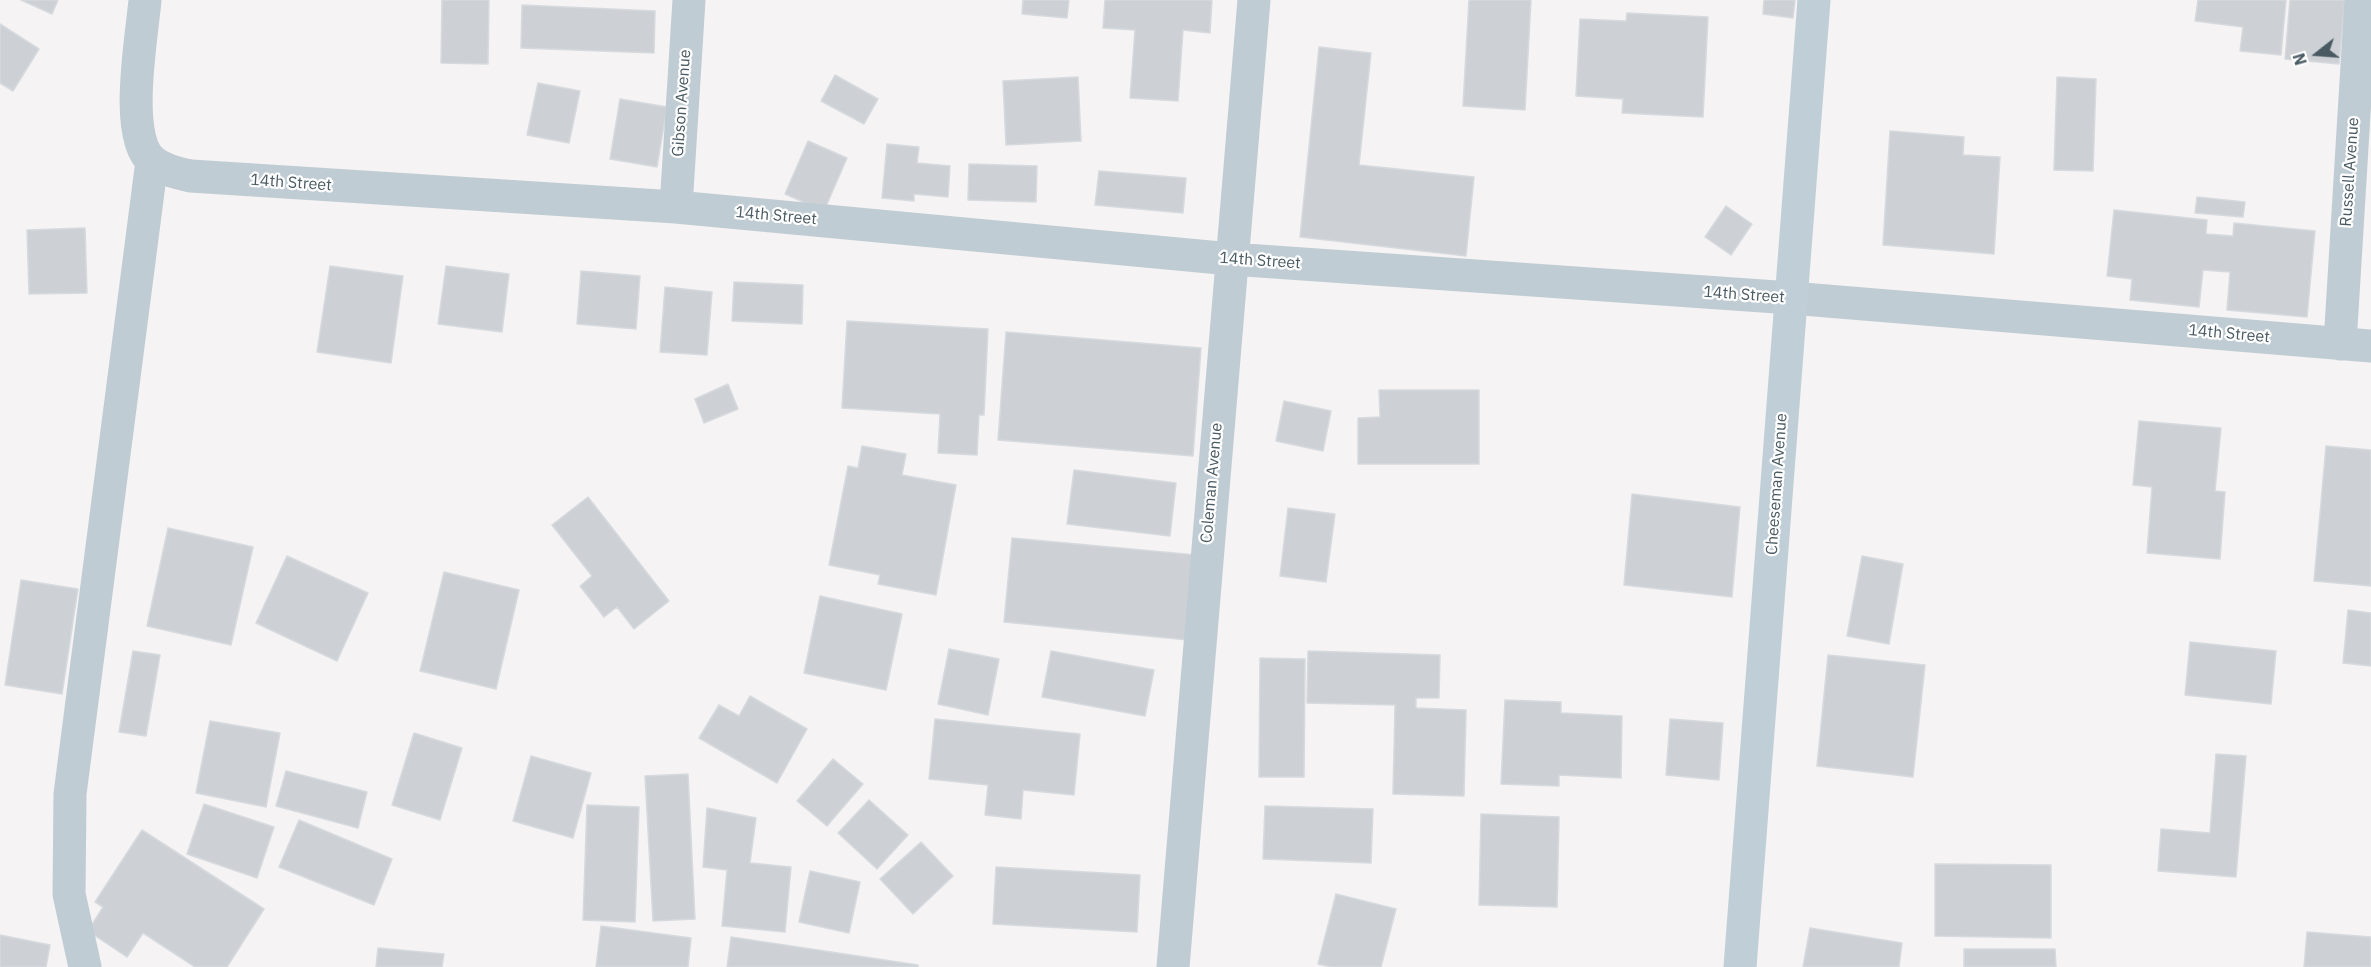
<!DOCTYPE html>
<style>
body{margin:0}
#map{position:relative;width:2371px;height:967px;overflow:hidden;background:#f5f3f3;font-family:"IBM Plex Sans",sans-serif}
canvas{display:block}
.north{position:absolute;left:2287px;top:24px;width:60px;height:60px;-webkit-text-stroke:4px #fff;paint-order:stroke;rotate:253deg;font-size:16px;font-weight:700;line-height:24px;text-align:center;color:#495a62}
.north::after{content:'';display:block;margin:auto;width:21px;height:27px;background:#495a62;clip-path:polygon(50% 0,100% 100%,50% 72%,0 100%)}
</style>
<div id="map">
<canvas width="2371" height="967"></canvas>
<div class="north">N</div>
</div>
<script>
const c = document.querySelector('canvas').getContext('2d');
c.lineJoin = 'round';
function fillPath(path, color) { c.fillStyle = color; c.fill(path, 'evenodd'); }
function stroke(path, color, width, dash) { c.strokeStyle = color; c.lineWidth = width; c.lineCap = dash ? 'butt' : 'round'; c.setLineDash(dash || []); c.stroke(path); }
function label(font, color, halo, rows, align = 'center') {
  c.font = font + ' "IBM Plex Sans",sans-serif'; c.lineWidth = 4.5; c.setLineDash([]); c.textBaseline = 'middle'; c.strokeStyle = halo; c.fillStyle = color; for (const [text, x, y, turn = 0] of rows) {
    c.save(); c.translate(x, y); c.rotate((+turn || 0) * Math.PI / 180); c.textAlign = isNaN(turn) ? turn : align; if (halo) c.strokeText(text, 0, 0); c.fillText(text, 0, 0); c.restore();
  }
}
const building = new Path2D(`
 M 21,0 L 58,0 L 52,14 Z
 M 442,0 L 489,0 L 488,64 L 441,63 Z
 M 1023,0 L 1069,0 L 1067,18 L 1022,14 Z
 M 1105,0 L 1212,0 L 1210,33 L 1183,30 L 1178,101 L 1130,98 L 1135,30 L 1103,28 Z
 M 1469,0 L 1531,0 L 1525,110 L 1463,106 Z
 M 1764,0 L 1795,0 L 1793,18 L 1763,14 Z
 M 2198,0 L 2286,0 L 2281,55 L 2240,51 L 2243,27 L 2195,21 Z
 M 2290,0 L 2345,0 L 2339,64 L 2285,59 Z
 M 522,5 L 655,11 L 654,53 L 521,48 Z
 M 1627,13 L 1708,17 L 1703,117 L 1622,113 L 1623,99 L 1576,96 L 1580,19 L 1626,21 Z
 M 0,24 L 39,49 L 13,91 L 0,83 Z
 M 1319,47 L 1371,53 L 1359,165 L 1474,177 L 1466,256 L 1300,237 Z
 M 835,75 L 878,99 L 864,124 L 821,101 Z
 M 1078,77 L 1081,141 L 1006,145 L 1003,81 Z
 M 2057,77 L 2096,79 L 2093,171 L 2054,170 Z
 M 538,83 L 580,91 L 569,143 L 527,135 Z
 M 620,99 L 667,107 L 657,167 L 610,159 Z
 M 1890,131 L 1964,137 L 1963,155 L 2000,157 L 1994,254 L 1883,245 Z
 M 808,141 L 847,158 L 824,211 L 785,194 Z
 M 887,144 L 919,147 L 917,163 L 950,166 L 948,197 L 914,194 L 914,201 L 882,198 Z
 M 969,164 L 1037,166 L 1036,202 L 968,200 Z
 M 1099,171 L 1186,178 L 1183,213 L 1095,205 Z
 M 2197,197 L 2245,202 L 2243,217 L 2195,213 Z
 M 1726,206 L 1752,224 L 1731,255 L 1705,237 Z
 M 2114,210 L 2207,220 L 2206,234 L 2233,236 L 2234,223 L 2315,231 L 2307,317 L 2227,310 L 2230,272 L 2203,270 L 2199,307 L 2130,300 L 2132,279 L 2107,276 Z
 M 85,228 L 87,293 L 29,294 L 27,230 Z
 M 330,266 L 403,276 L 391,363 L 317,352 Z
 M 446,266 L 509,274 L 502,332 L 438,324 Z
 M 581,271 L 640,276 L 636,329 L 577,324 Z
 M 734,282 L 803,285 L 802,324 L 732,321 Z
 M 665,287 L 712,292 L 707,355 L 660,352 Z
 M 847,321 L 988,329 L 984,415 L 979,415 L 977,455 L 938,453 L 940,414 L 842,408 Z
 M 1006,332 L 1201,348 L 1193,456 L 998,440 Z
 M 728,384 L 738,409 L 704,423 L 695,399 Z
 M 1379,390 L 1479,390 L 1479,464 L 1358,464 L 1358,418 L 1380,417 Z
 M 1284,401 L 1331,411 L 1323,451 L 1276,441 Z
 M 2139,421 L 2221,428 L 2215,491 L 2225,492 L 2220,559 L 2147,553 L 2152,487 L 2133,485 Z
 M 862,446 L 906,454 L 902,475 L 956,485 L 936,595 L 878,584 L 880,575 L 829,565 L 848,466 L 858,468 Z
 M 2326,446 L 2371,450 L 2371,586 L 2314,581 Z
 M 1074,470 L 1176,483 L 1170,536 L 1067,524 Z
 M 1632,494 L 1740,507 L 1732,597 L 1624,585 Z
 M 588,497 L 669,601 L 634,629 L 617,607 L 604,617 L 580,586 L 592,576 L 552,525 Z
 M 1288,508 L 1335,514 L 1326,582 L 1280,576 Z
 M 168,528 L 253,547 L 231,645 L 147,626 Z
 M 1012,538 L 1196,555 L 1188,640 L 1004,622 Z
 M 287,556 L 368,593 L 337,661 L 256,623 Z
 M 1862,556 L 1903,564 L 1889,644 L 1847,636 Z
 M 444,572 L 519,590 L 496,689 L 420,671 Z
 M 21,580 L 78,589 L 62,694 L 5,685 Z
 M 820,596 L 902,614 L 886,690 L 804,673 Z
 M 2348,610 L 2371,613 L 2371,666 L 2343,663 Z
 M 2190,642 L 2276,651 L 2271,704 L 2185,695 Z
 M 949,649 L 999,659 L 988,715 L 938,704 Z
 M 133,651 L 160,655 L 146,736 L 119,732 Z
 M 1051,651 L 1154,670 L 1145,716 L 1042,697 Z
 M 1308,651 L 1440,655 L 1439,698 L 1416,698 L 1416,708 L 1466,710 L 1464,796 L 1393,794 L 1395,705 L 1307,703 Z
 M 1828,655 L 1925,665 L 1913,777 L 1817,766 Z
 M 1260,658 L 1305,659 L 1304,777 L 1259,777 Z
 M 750,696 L 807,729 L 777,783 L 699,738 L 719,705 L 739,716 Z
 M 1505,700 L 1561,702 L 1561,713 L 1622,716 L 1621,778 L 1559,775 L 1559,786 L 1501,784 Z
 M 935,719 L 1080,734 L 1074,795 L 1023,790 L 1021,819 L 985,815 L 988,785 L 929,779 Z
 M 1670,719 L 1723,723 L 1719,780 L 1666,775 Z
 M 210,721 L 280,733 L 266,807 L 196,793 Z
 M 414,733 L 462,748 L 440,820 L 392,805 Z
 M 2216,754 L 2246,756 L 2236,877 L 2158,871 L 2161,829 L 2210,833 Z
 M 531,756 L 591,773 L 573,838 L 513,821 Z
 M 833,759 L 863,784 L 827,826 L 797,801 Z
 M 286,771 L 367,792 L 358,828 L 276,806 Z
 M 688,774 L 695,919 L 653,921 L 645,776 Z
 M 869,800 L 908,835 L 877,869 L 838,833 Z
 M 204,804 L 274,827 L 257,878 L 187,854 Z
 M 587,805 L 639,807 L 635,922 L 583,920 Z
 M 1265,806 L 1373,809 L 1371,863 L 1263,859 Z
 M 707,808 L 756,818 L 750,863 L 791,867 L 785,932 L 722,926 L 727,870 L 703,867 Z
 M 1481,814 L 1559,817 L 1557,907 L 1479,905 Z
 M 299,820 L 392,859 L 374,905 L 279,867 Z
 M 142,830 L 264,909 L 227,967 L 195,967 L 143,933 L 127,957 L 88,931 L 103,907 L 95,902 Z
 M 921,842 L 953,876 L 913,914 L 880,879 Z
 M 1935,864 L 2051,865 L 2051,938 L 1935,936 Z
 M 996,867 L 1140,875 L 1137,932 L 993,924 Z
 M 810,871 L 860,882 L 849,933 L 799,922 Z
 M 1336,894 L 1396,909 L 1381,967 L 1331,967 L 1318,964 Z
 M 601,926 L 691,938 L 688,967 L 596,967 Z
 M 1810,928 L 1902,943 L 1899,967 L 1803,967 Z
 M 2307,932 L 2371,937 L 2371,967 L 2304,967 Z
 M 0,935 L 50,945 L 46,967 L 0,967 Z
 M 731,937 L 918,965 L 918,967 L 727,967 Z
 M 378,948 L 444,954 L 442,967 L 376,967 Z
 M 1964,949 L 2055,949 L 2056,967 L 1964,967 Z`);
const street = new Path2D(`
 M 145,0 C 142,36 123,137 152,161 C 163,170 177,173 191,176 L 676,207 L 1231,259 L 1791,298 L 2371,346
 M 676,207 L 689,0
 M 2340,344 L 2361,0
 M 85,967 L 69,894 L 70,794 L 152,161
 M 1173,967 L 1254,0`);
const secondary = new Path2D(`
 M 1740,967 L 1814,0`);
const streetNames = [
 ["Gibson Avenue",682,103,-86],
 ["Russell Avenue",2350,172,-86],
 ["14th Street",291,183,4],
 ["14th Street",776,216,5],
 ["14th Street",1260,261,4],
 ["14th Street",1744,295,4],
 ["14th Street",2229,334,5],
 ["Coleman Avenue",1212,483,-85],
 ["Cheeseman Avenue",1777,484,-86]
];
fillPath(building, '#cdd1d5');
stroke(building, '#d6dade', 1.5);
stroke(street, '#c0ccd3', 33);
stroke(secondary, '#c0ced7', 33);
label('16px', '#495a62', '#fff', streetNames);
</script>
